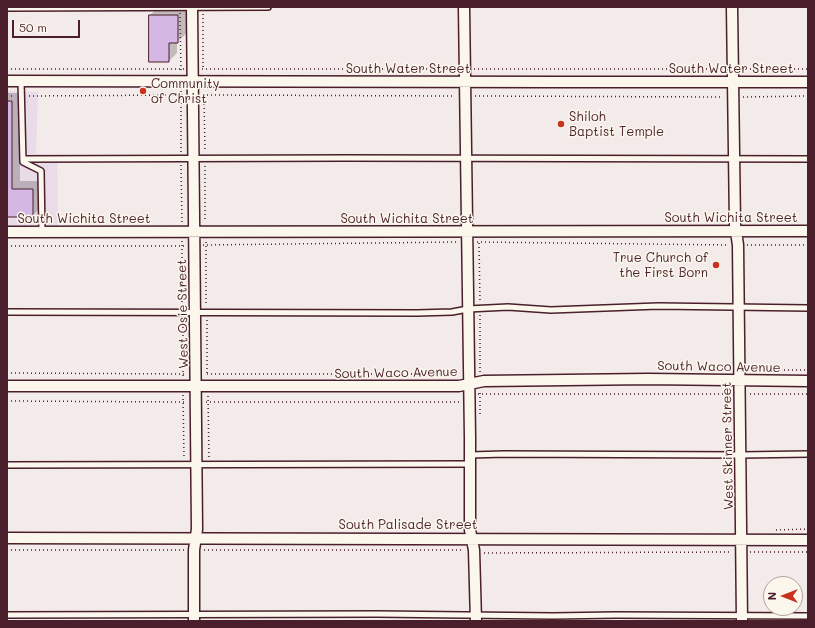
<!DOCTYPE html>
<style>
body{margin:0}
#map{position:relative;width:815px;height:628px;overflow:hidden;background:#f3eaea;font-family:Mali,sans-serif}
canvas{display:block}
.frame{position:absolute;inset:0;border:8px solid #4a1f2b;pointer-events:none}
.north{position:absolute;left:763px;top:576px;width:40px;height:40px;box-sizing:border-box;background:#fbf7ec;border:1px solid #b4a19f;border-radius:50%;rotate:270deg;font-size:11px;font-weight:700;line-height:16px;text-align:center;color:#4a1f2b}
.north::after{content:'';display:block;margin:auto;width:14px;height:18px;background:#c8321e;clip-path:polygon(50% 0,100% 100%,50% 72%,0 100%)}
.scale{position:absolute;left:12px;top:20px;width:68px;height:18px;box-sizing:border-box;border:2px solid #4a1f2b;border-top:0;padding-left:5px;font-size:12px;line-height:14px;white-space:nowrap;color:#4a1f2b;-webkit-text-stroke:3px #fbf7ec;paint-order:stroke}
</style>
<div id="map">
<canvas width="815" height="628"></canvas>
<div class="frame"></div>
<div class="north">N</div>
<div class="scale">50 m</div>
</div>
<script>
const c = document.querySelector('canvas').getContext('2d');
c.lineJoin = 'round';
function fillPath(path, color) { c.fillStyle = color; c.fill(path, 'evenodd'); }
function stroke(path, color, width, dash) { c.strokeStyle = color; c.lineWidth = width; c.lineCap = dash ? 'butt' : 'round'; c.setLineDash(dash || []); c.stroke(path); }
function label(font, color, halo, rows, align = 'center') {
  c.font = font + ' Mali,sans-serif'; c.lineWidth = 3; c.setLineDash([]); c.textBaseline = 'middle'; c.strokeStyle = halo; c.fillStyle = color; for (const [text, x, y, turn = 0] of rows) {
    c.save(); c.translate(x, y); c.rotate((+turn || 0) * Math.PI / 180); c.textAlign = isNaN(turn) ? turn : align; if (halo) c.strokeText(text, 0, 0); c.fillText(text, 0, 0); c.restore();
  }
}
const built = new Path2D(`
 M 7,91 L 38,92 L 36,154 L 57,155 L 58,227 L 7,227 Z`);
const shadow = new Path2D(`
 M 159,7 L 186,7 L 186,34 L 177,42 L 177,53 L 169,61 L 150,15 Z
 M 7,93 L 20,93 L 20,181 L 41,181 L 41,207 L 33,216 L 7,216 Z`);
const building = new Path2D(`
 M 149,15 L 178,15 L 178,43 L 169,43 L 169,62 L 149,62 Z
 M 7,101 L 12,101 L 12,189 L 33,189 L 33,217 L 7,217 Z`);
const path = new Path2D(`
 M 180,13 L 181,70
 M 203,14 L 203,70
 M 7,69 L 184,69
 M 202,69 L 456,69
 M 474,69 L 724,69
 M 742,69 L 808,69
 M 181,91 L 181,152
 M 203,95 L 455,96
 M 7,96 L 15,96
 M 29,96 L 183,95
 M 204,96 L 205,152
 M 475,96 L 723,97
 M 743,97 L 808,96
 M 181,165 L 182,222
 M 205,166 L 205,222
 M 182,241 L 182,306
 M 206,242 L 206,306
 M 477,242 L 729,245
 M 479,243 L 480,301
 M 203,245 L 457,242
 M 747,245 L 808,245
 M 7,246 L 185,246
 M 480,315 L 480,373
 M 183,319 L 183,378
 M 207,320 L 207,376
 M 748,370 L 808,370
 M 7,373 L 187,374
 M 207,374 L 459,374
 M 480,393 L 480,415
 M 478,394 L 730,394
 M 750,394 L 808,394
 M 183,395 L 184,458
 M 208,396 L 209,458
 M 7,401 L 186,402
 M 206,402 L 460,402
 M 776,530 L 808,529
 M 7,550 L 184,550
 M 204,550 L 464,550
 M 750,552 L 808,552
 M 484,553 L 732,552`);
const service = new Path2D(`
 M 7,8 L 268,7
 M 21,81 L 23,162 L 41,171 L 42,232
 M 23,159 L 345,158 L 808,159
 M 7,312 L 417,313 L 452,312 L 468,309 L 508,307 L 551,310 L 658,306 L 808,308
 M 470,455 L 504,454 L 741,455 L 808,454
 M 7,465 L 470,464
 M 7,615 L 377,614 L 553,616 L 616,615 L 808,616`);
const minor = new Path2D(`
 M 192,7 L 197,529 L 194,550 L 194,621
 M 464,7 L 470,438 L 470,530 L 474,550 L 476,621
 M 732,7 L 735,225 L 738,245 L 742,621
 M 7,81 L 558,82 L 808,82
 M 7,232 L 808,231
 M 7,386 L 459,386 L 484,381 L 648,379 L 808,381
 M 7,538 L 808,540`);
const markers = [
 [143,91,4,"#c8321e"],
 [561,124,4,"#c8321e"],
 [716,265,4,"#c8321e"]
];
const streetNames = [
 ["South Water Street",408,69],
 ["South Water Street",731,69],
 ["South Wichita Street",731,218],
 ["South Wichita Street",84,219],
 ["South Wichita Street",407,219],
 ["West Osie Street",183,314,-91],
 ["South Waco Avenue",719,367,1],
 ["South Waco Avenue",396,373,-1],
 ["West Skinner Street",728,446,-91],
 ["South Palisade Street",408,525]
];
const poiNames = [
 ["Community",151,84],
 ["of Christ",151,99],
 ["Shiloh",569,117],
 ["Baptist Temple",569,132],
 ["True Church of",708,258,"right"],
 ["the First Born",708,273,"right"]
];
fillPath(built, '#eadbe8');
fillPath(shadow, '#0003');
fillPath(building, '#d5b7e4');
stroke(building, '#4a1f2b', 1);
stroke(service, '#4a1f2b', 8);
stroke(minor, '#4a1f2b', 13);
stroke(path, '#4a1f2b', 1.5, [1, 3]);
stroke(service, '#fbf7ec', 5);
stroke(minor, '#fbf7ec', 10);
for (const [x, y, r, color] of markers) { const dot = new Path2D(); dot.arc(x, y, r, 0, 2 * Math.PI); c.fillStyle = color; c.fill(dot); stroke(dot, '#fbf7ec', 1.5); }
label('13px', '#4a1f2b', '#fbf7ec', streetNames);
label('13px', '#4a1f2b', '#fbf7ec', poiNames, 'left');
</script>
